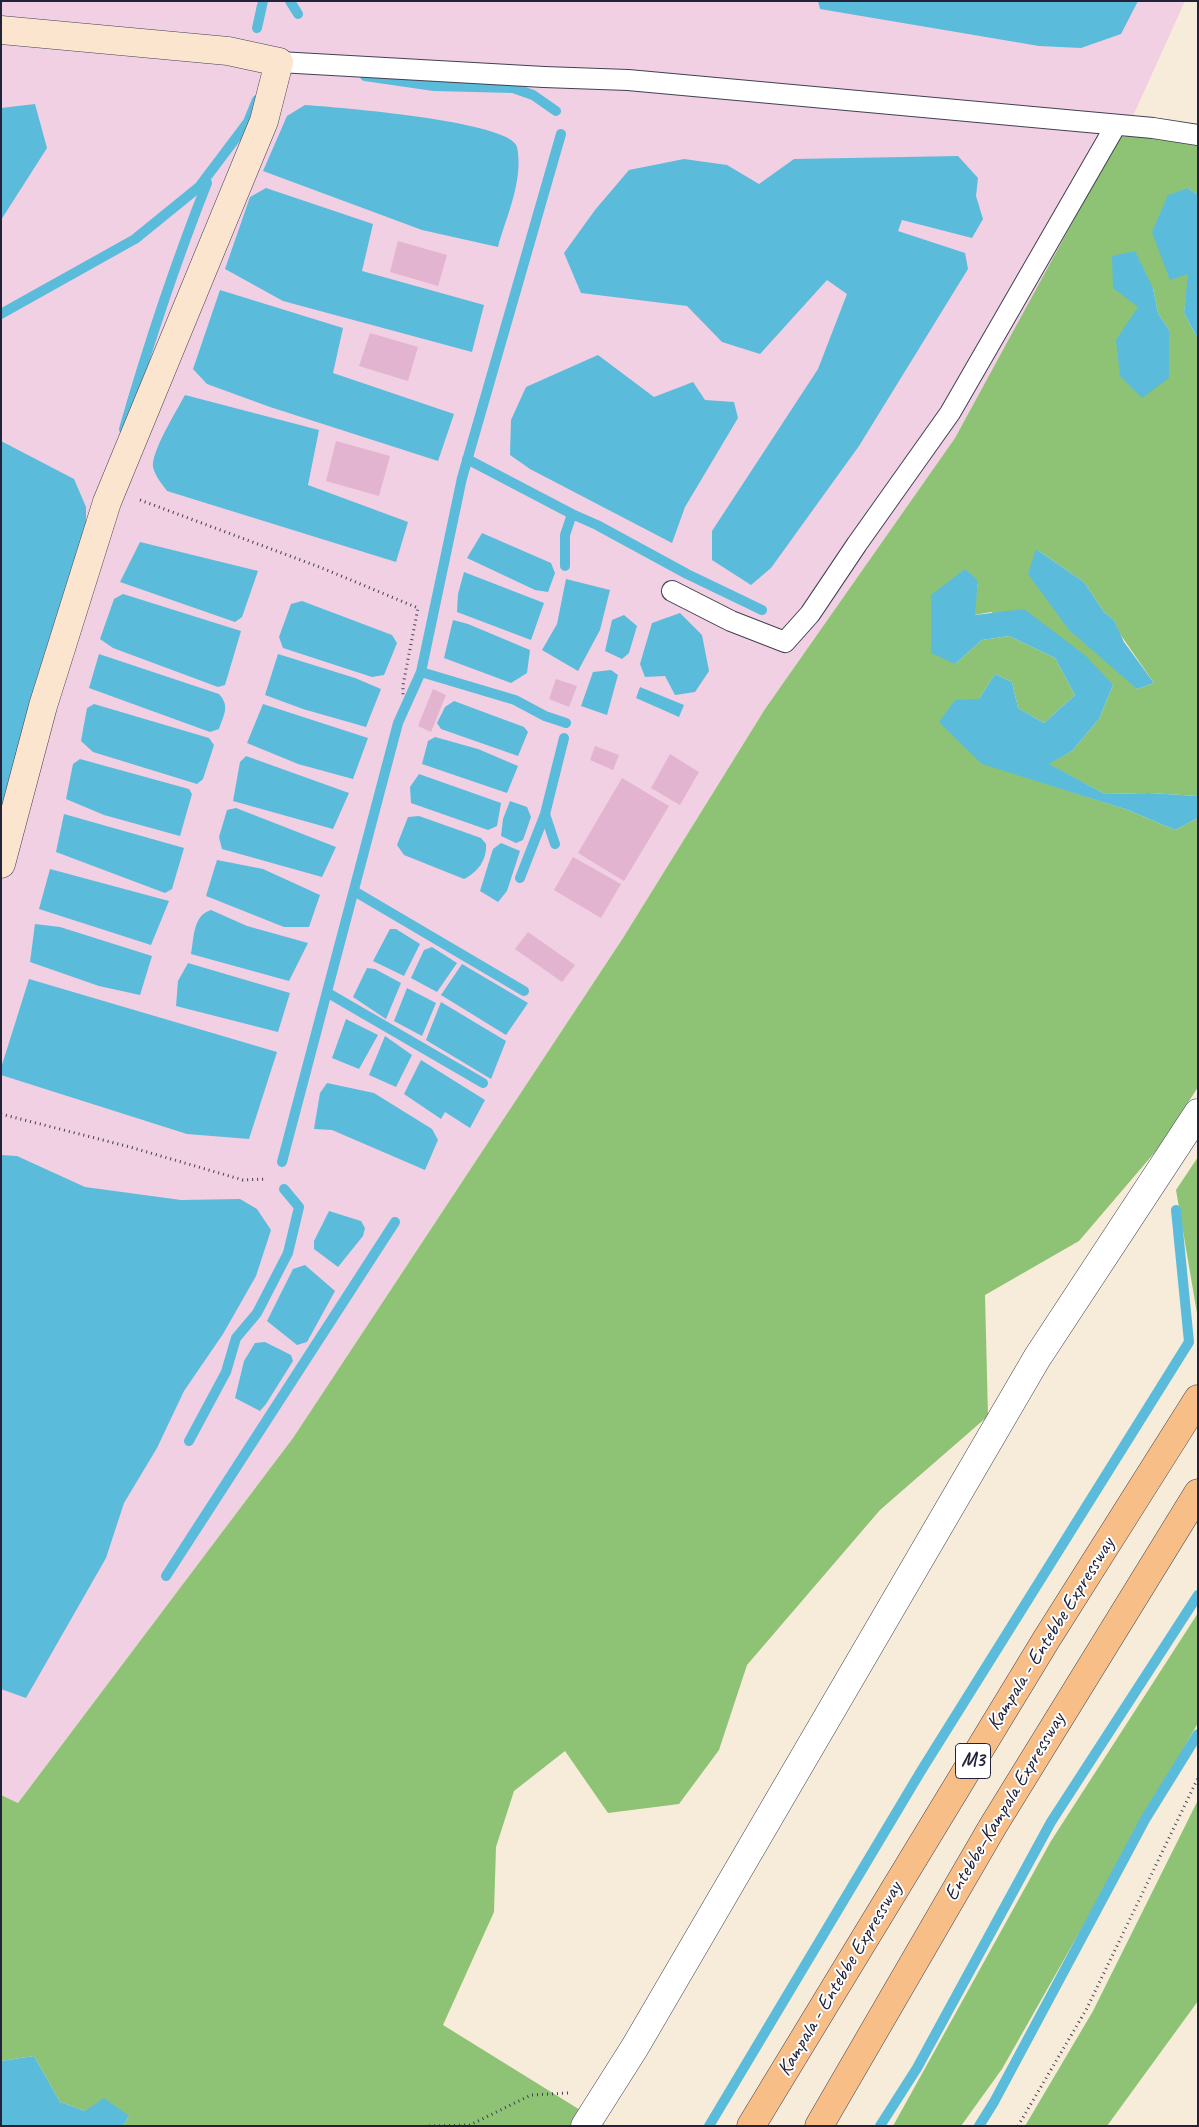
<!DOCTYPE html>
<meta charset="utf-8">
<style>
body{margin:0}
#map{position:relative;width:1199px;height:2127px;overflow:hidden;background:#f7ecd9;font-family:Caveat,sans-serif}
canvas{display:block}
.frame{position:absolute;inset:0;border:2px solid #22223b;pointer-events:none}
</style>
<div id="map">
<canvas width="1199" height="2127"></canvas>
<div class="frame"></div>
</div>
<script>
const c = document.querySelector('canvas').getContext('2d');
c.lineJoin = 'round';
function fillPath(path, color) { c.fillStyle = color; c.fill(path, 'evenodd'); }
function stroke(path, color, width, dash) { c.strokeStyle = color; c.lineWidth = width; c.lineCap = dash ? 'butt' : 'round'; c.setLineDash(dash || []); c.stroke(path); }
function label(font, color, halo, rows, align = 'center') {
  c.font = font + ' Caveat,sans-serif'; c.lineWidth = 4; c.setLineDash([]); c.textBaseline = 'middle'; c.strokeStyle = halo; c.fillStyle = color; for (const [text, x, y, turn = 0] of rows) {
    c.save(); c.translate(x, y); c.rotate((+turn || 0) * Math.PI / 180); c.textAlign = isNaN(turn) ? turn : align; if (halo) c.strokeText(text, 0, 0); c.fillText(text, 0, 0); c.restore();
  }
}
const built = new Path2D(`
 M 1,1 L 1185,1 L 1133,116 L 955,438 L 765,709 L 623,938 L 293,1438 L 18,1803 L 1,1795 Z`);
const green = new Path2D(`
 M 1145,134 L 1198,142 L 1198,195 L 1188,188 L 1189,274 L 1184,313 L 1198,339 L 1198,796 L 1149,793 L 1105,794 L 1048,764 L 1072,751 L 1099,719 L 1113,685 L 991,612 L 974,615 L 978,581 L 955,664 L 982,640 L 1009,636 L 1055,658 L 1075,695 L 1044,723 L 1018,708 L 1012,682 L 995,674 L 979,699 L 982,763 L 1128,810 L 1175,830 L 1198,818 L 1198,1087 L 1161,1145 L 1079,1241 L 985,1295 L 988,1416 L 880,1510 L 747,1665 L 719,1750 L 679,1804 L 608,1813 L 565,1751 L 514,1791 L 496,1847 L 494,1912 L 443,2025 L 606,2126 L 123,2126 L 129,2116 L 85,2111 L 60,2102 L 34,2056 L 1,2061 L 1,1795 L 18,1803 L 293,1438 L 623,938 L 765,709 L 955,438 L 1119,137 ZM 1153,288 L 1158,313 L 1169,330 L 1138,307 ZM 1036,549 L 1084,582 L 1104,612 L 1114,620 L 1120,634 L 1154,683 L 1137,689 L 1128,679 Z
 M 1198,1157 L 1198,1319 L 1176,1190 Z
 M 1198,1613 L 1198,1723 L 1002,2069 L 961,2126 L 893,2126 L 1051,1841 Z
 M 1198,1800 L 1198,2001 L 1107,2126 L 1025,2126 L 1093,2011 Z`);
const water = new Path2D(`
 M 818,1 L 1138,1 L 1121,34 L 1081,48 L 1039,46 L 820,9 Z
 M 35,104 L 47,148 L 1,220 L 1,108 Z
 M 305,105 C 334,107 512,121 517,147 C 524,180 506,217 498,247 L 422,230 L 263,171 L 287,116 Z
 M 958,156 L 978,178 L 976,196 L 983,219 L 972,238 L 902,220 L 898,231 L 965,253 L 968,269 L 859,446 L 771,568 L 751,585 L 712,560 L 712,531 L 818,369 L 847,294 L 827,280 L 760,354 L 722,342 L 687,306 L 581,293 L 564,253 L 595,210 L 629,170 L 684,159 L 727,165 L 759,184 L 794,159 Z
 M 266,188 L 373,224 L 362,271 L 484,305 L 472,352 L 283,301 L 225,269 L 250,197 Z
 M 1188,188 L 1198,195 L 1198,339 L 1184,313 L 1188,274 L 1170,280 L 1152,232 L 1168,195 Z
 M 1135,251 L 1153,288 L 1158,313 L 1169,330 L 1169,378 L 1142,398 L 1120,376 L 1116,340 L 1138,307 L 1113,288 L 1112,256 Z
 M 220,290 L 343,328 L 333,373 L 454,414 L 438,461 L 270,407 L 207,384 L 193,369 Z
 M 598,355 L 654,397 L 693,382 L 705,400 L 734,402 L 738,418 L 685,507 L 672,543 L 530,469 L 510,455 L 511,420 L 526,387 Z
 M 185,395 L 319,430 L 308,485 L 408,522 L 396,562 L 167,491 C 162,484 155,476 153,467 C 151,452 177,410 185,395 Z
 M 1,441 L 74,479 L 86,507 L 86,545 L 1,833 Z
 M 482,533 L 551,563 L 555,573 L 548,592 L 535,590 L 467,558 Z
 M 140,542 L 258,571 L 242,617 L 235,622 L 120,582 Z
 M 1036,549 L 1084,582 L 1104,612 L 1114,620 L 1124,642 L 1154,683 L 1137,689 L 1069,630 L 1028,574 Z
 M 965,569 L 978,581 L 975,615 L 1024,609 L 1086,656 L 1113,685 L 1099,719 L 1072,751 L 1049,764 L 1105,794 L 1149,793 L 1198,796 L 1198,818 L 1175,830 L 1128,810 L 982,764 L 939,722 L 955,700 L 979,699 L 995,674 L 1012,682 L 1018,708 L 1044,723 L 1075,695 L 1055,658 L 1009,636 L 982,640 L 955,664 L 931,653 L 931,595 Z
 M 464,572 L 544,603 L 531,640 L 457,612 L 458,594 Z
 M 566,579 L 610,590 L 600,630 L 578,671 L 542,650 L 557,624 Z
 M 123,594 L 241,631 L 225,685 L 218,687 L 113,648 L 100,639 L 114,599 Z
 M 302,601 L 392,635 L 397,643 L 384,675 L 372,677 L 283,648 L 279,637 L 291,604 Z
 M 680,613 L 702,635 L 709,671 L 695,692 L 675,695 L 665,676 L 645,677 L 640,664 L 652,623 Z
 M 624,615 L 637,626 L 629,653 L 622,659 L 605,651 L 612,620 Z
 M 453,620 L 468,624 L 530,650 L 527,673 L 511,683 L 444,658 Z
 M 99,654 L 219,694 C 230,706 224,714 219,729 L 210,732 L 89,688 Z
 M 278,654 L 355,678 L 381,689 L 366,727 L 303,709 L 265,695 Z
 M 611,670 L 618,675 L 607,715 L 581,706 L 593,672 Z
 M 640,687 L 684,705 L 679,717 L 636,698 Z
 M 454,701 L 524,727 L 528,732 L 518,756 L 441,729 L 437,723 L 445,707 Z
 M 94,704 L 209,738 L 214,745 L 203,779 L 197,784 L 93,752 L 81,741 L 87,708 Z
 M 263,704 L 368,738 L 353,779 L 298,764 L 247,743 Z
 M 435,737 L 478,749 L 518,766 L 507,793 L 422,764 L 428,741 Z
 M 246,756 L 349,793 L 333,829 L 233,801 L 240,762 Z
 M 80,759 L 189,789 L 192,794 L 180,836 L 104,815 L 66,799 L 73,764 Z
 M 419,774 L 501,803 L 497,826 L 488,830 L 411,803 L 410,787 Z
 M 510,801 L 527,807 L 531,817 L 523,840 L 516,843 L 501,836 L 503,819 Z
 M 236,808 L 336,847 L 322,877 L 222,849 L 219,837 L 227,810 Z
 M 64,814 L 184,848 L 172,889 L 165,893 L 56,852 Z
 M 419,816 L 481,838 L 486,844 C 487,860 478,872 464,879 L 404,855 L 397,845 L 408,817 Z
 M 501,843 L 520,851 L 507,891 L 498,902 L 480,891 L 493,849 Z
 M 217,860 L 263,869 L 320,895 L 309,927 L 284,927 L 206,896 Z
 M 50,869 L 169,901 L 151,945 L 39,909 Z
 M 211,910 L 247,926 L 308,943 L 289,981 L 191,954 C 194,938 193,915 211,910 Z
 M 35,924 L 60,927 L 152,956 L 140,995 L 99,986 L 30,962 Z
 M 390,929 L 396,929 L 420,944 L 404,976 L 373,961 Z
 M 432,947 L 457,963 L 437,992 L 411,978 L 424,950 Z
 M 188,963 L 290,993 L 278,1032 L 176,1006 L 178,981 Z
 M 462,964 L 528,1003 L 506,1035 L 441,995 Z
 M 367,968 L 375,969 L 401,983 L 386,1019 L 353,997 Z
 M 29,979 L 277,1052 L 249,1139 L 187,1134 L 1,1075 L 1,1068 Z
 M 407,988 L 436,1003 L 422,1036 L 394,1021 Z
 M 441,1002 L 506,1041 L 491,1079 L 426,1040 Z
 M 346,1019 L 378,1035 L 359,1069 L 332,1058 Z
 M 385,1036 L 412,1055 L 396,1087 L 369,1075 Z
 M 421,1060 L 485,1100 L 470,1128 L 445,1112 L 441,1119 L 404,1094 Z
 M 327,1083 L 374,1093 L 432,1129 L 438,1140 L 425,1170 L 332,1130 L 314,1129 L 320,1093 Z
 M 1,1155 L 17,1156 L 85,1187 L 181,1200 L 240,1199 L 257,1209 L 271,1230 L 256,1276 L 223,1334 L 184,1391 L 157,1448 L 124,1503 L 106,1558 L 26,1698 L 1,1689 Z
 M 329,1211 L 361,1221 L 365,1228 L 363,1236 L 338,1267 L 314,1249 L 314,1241 Z
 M 305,1265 L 335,1291 L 307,1342 L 297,1345 L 267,1321 L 293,1269 Z
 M 265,1342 L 291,1355 L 293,1361 L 266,1404 L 260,1411 L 235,1398 L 244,1361 L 255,1343 Z
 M 34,2056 L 60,2102 L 85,2111 L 104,2098 L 129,2116 L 123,2126 L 1,2126 L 1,2061 Z`);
const stream = new Path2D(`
 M 290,1 L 298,14
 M 257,28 L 263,1
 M 365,76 L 434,86 L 513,88 L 533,95 L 556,111
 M 1,314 L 135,239 L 199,187 L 248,122 L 257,100
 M 124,429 C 148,345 175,264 207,183
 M 467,459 L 572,514 L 565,535 L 565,566
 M 572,514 L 597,525 L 687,574 L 762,610
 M 421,672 L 515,700 L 545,716 L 566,723
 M 545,814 L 555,844
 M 520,878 L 545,814 L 564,738
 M 354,891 L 524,991
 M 328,993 L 483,1083
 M 282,1162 L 398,723 L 421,672 L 462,478 L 561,134
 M 189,1441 L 226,1372 L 236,1338 L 257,1313 L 288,1253 L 299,1207 L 284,1189
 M 166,1576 L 395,1222
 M 709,2126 L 921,1771 L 1189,1342 L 1176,1210
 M 880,2126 L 917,2068 L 1051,1822 L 1198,1595
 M 979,2126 L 994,2102 L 1146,1818 L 1198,1734`);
const building = new Path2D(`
 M 398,241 L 447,255 L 438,286 L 390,272 Z
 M 370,333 L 418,347 L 408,381 L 359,366 Z
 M 336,441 L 390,456 L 379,496 L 326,481 Z
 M 556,679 L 577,686 L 569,707 L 549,699 Z
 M 433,689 L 446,695 L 431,732 L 418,726 Z
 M 595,746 L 619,755 L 613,770 L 590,760 Z
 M 670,754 L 699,772 L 680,805 L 651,788 Z
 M 622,778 L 669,806 L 624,881 L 578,853 Z
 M 573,857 L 621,884 L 601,918 L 554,890 Z
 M 528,932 L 575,965 L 562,982 L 515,949 Z`);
const path = new Path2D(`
 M 140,500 L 322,568 L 418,608 L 403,685 L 403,697
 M 1,1114 L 130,1147 L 243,1180 L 267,1179
 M 429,2126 L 470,2125 L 531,2095 L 569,2093
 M 1018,2126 L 1086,2010 L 1198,1778`);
const lane = new Path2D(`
 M 279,62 L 544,77 L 628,80 L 1153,128 L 1198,135
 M 672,591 L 731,621 L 785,642 L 810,614 L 857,544 L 950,413 L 1116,125`);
const street = new Path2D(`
 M 585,2126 L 635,2047 L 1037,1358 L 1198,1113`);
const secondary = new Path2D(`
 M 1,30 L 228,51 L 279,62 L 264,121 L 107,502 L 43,706 L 1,864`);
const highway = new Path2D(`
 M 751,2126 L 1046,1640 L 1198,1399
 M 819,2126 L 993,1826 L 1198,1493`);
const shields = [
 [973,1761,35]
];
const shieldNames = [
 ["M3",973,1761]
];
const streetNames = [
 ["Kampala - Entebbe Expressway",1051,1634,-58],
 ["Entebbe–Kampala Expressway",1005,1807,-59],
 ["Kampala - Entebbe Expressway",840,1979,-59]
];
fillPath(built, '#f1d0e3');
fillPath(green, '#8ec375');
fillPath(water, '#5bbbda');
stroke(stream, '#5bbbda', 10);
fillPath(building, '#e2b4cf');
stroke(lane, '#424053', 22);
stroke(street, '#424053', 29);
stroke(secondary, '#424053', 29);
stroke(highway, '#424053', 29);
stroke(path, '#424053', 3, [1, 4]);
stroke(lane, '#fff', 20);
stroke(street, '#fff', 28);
stroke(secondary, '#fce5cf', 28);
stroke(highway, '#f7be88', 28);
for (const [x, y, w] of shields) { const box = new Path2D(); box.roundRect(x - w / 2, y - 17.5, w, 35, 4); c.fillStyle = '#fff'; c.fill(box); stroke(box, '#22223b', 1); }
label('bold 20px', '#22223b', null, shieldNames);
label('21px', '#22223b', '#fff', streetNames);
</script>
